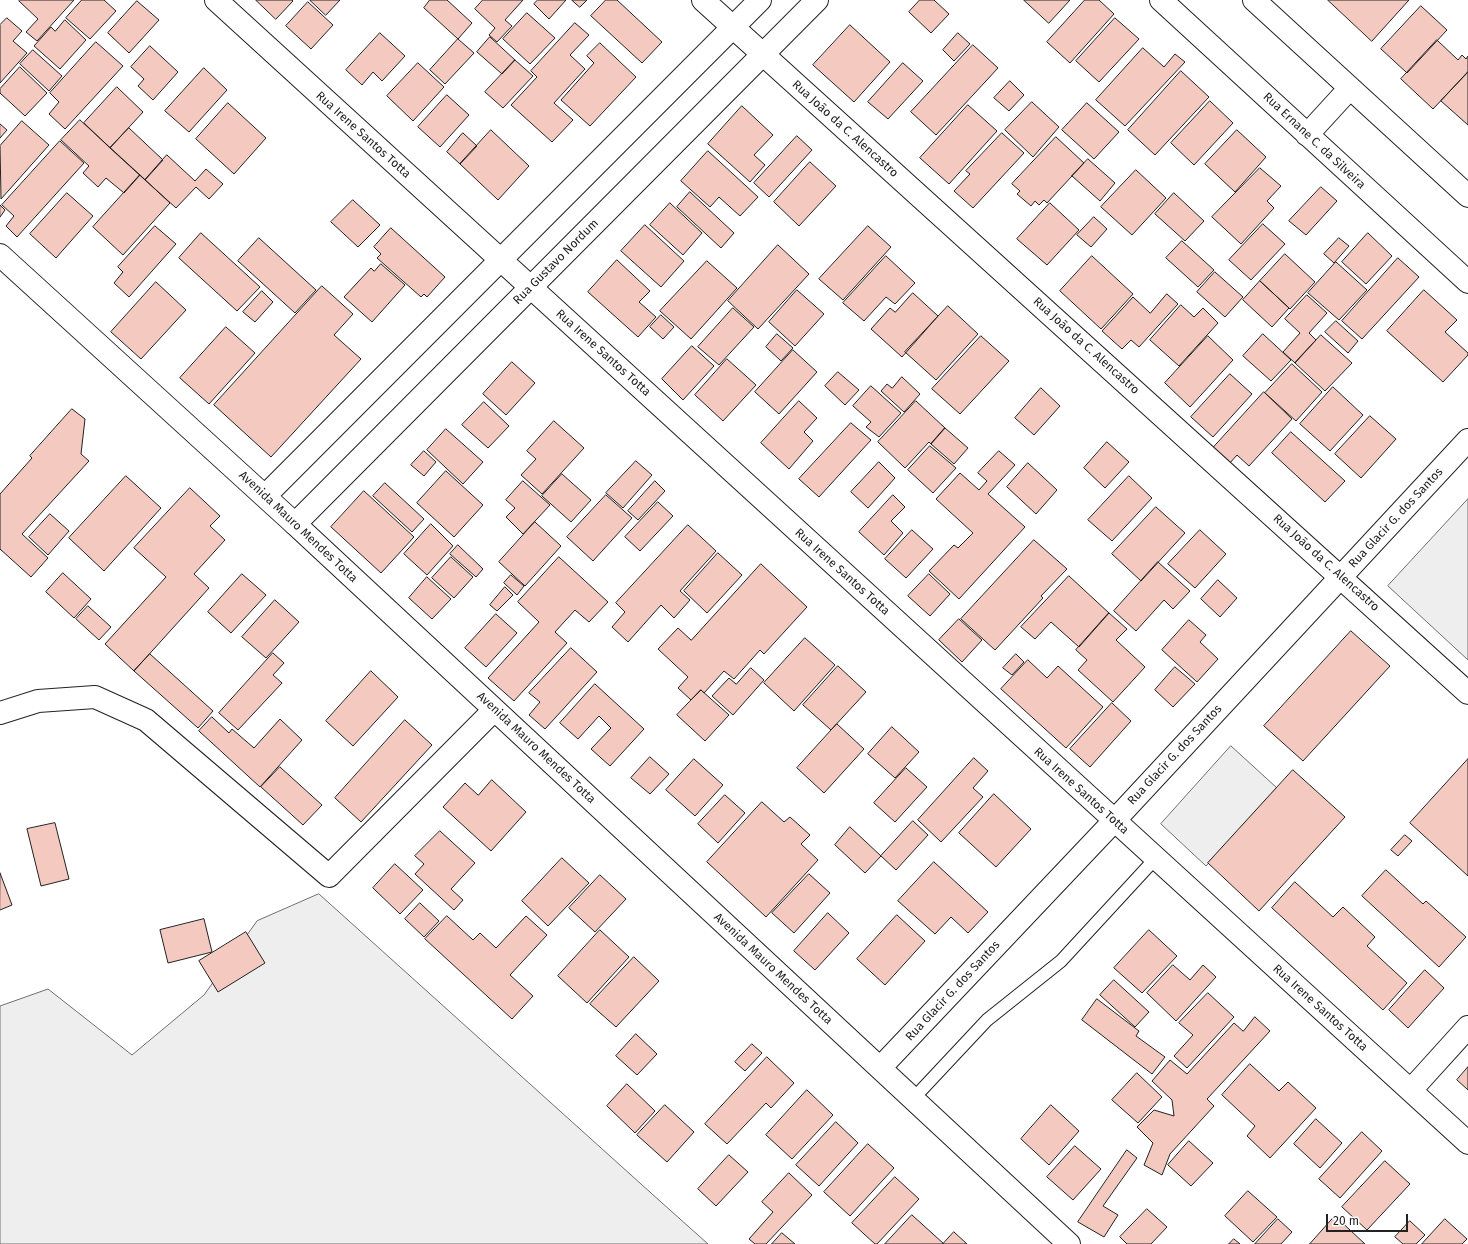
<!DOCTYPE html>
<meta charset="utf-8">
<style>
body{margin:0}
#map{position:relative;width:1468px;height:1244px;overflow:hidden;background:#fff;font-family:"Fira Sans",sans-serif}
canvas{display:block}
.scale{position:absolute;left:1326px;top:1214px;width:82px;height:18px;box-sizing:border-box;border:2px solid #222;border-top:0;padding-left:5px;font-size:12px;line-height:14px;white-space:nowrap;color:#222;-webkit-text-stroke:3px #fff;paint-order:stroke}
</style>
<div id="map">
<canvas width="1468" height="1244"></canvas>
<div class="scale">20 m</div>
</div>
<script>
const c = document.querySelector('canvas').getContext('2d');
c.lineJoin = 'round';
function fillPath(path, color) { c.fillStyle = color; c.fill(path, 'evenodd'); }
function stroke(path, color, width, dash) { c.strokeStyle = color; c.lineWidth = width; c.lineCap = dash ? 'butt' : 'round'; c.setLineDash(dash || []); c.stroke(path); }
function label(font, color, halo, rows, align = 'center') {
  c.font = font + ' "Fira Sans",sans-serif'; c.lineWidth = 3; c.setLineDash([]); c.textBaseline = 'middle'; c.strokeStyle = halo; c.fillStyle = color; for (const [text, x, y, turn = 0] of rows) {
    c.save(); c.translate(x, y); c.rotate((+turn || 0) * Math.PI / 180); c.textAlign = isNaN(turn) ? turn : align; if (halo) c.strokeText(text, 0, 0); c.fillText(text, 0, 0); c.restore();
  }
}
const green = new Path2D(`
 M 1468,499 L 1468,660 L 1388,586 Z
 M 1231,746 L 1277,788 L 1206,866 L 1161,824 Z
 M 319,894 L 661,1202 L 708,1244 L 0,1244 L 0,1006 L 48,989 L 132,1055 L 204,995 L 257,921 Z`);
const building = new Path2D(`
 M 20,0 L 74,0 L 37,41 L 26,32 L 38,19 L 19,1 Z
 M 82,0 L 104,0 L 116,11 L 90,39 L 66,18 Z
 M 256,0 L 292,0 L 293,1 L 276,19 Z
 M 310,0 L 340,0 L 326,15 Z
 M 430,0 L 447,0 L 472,23 L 458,39 L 424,8 Z
 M 483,0 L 523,0 L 505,20 L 512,26 L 497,42 L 489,35 L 495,28 L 475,9 Z
 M 538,0 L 566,0 L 549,19 L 534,4 Z
 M 572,0 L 587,0 L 580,7 Z
 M 606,0 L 617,0 L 662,42 L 642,63 L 591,16 Z
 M 920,0 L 934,0 L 949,14 L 931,33 L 909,12 Z
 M 1024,0 L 1070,0 L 1049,23 Z
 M 1085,0 L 1099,0 L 1114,14 L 1070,63 L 1047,42 Z
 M 1328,0 L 1409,0 L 1372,41 Z
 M 137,1 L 159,20 L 129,53 L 108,33 Z
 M 308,2 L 333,25 L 311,49 L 286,26 Z
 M 1421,6 L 1447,30 L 1407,73 L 1381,49 Z
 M 527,13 L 555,38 L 530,64 L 503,39 Z
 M 7,18 L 22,31 L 13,41 L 27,53 L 0,83 L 0,25 Z
 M 1115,18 L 1139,39 L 1099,82 L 1076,61 Z
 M 65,20 L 86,40 L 60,69 L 34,46 L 51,27 L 55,31 Z
 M 575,23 L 589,35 L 570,55 L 585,69 L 554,103 L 573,120 L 552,142 L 511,105 L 537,77 L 531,71 Z
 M 850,25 L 890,62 L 854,102 L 813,65 Z
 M 380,33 L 405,56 L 382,81 L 373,72 L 362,85 L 346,70 Z
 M 958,33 L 970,44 L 954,61 L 943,50 Z
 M 490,37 L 515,60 L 502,74 L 477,52 Z
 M 458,39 L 474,53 L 445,84 L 430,70 Z
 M 1437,40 L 1458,60 L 1462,55 L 1466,59 L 1468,56 L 1468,72 L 1433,109 L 1401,79 Z
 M 96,42 L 123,66 L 65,129 L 49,114 L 59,102 L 50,93 Z
 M 600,43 L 636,77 L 590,126 L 561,100 L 594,63 L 587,56 Z
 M 973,45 L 998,68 L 936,135 L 911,112 Z
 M 150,46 L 178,72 L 153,100 L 138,86 L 144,79 L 131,67 Z
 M 1143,48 L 1164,67 L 1175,54 L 1185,62 L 1125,126 L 1096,100 Z
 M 33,50 L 62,76 L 49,91 L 20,64 Z
 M 515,60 L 533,76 L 503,108 L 485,92 Z
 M 418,63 L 444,87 L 413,121 L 387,96 Z
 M 903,63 L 923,81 L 888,119 L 868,102 Z
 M 20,67 L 47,93 L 25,116 L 0,93 L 0,89 Z
 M 204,68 L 227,90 L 189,132 L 165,111 Z
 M 1181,71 L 1209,97 L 1155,155 L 1128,130 Z
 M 1468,72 L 1468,125 L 1441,101 Z
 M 1010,81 L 1024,95 L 1009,111 L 994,98 Z
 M 117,87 L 143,112 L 110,148 L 84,123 Z
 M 447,95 L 469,115 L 440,147 L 418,127 Z
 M 1210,101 L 1233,123 L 1194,165 L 1171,143 Z
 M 1032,102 L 1059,127 L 1033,157 L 1005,130 Z
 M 228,103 L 266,138 L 234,174 L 196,139 Z
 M 1087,103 L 1119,132 L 1094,159 L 1062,130 Z
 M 968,105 L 997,131 L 949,184 L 920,158 Z
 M 742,106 L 773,135 L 754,155 L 765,165 L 750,182 L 708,144 Z
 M 80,120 L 140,175 L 124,193 L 106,178 L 98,187 L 83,173 L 89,166 L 61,140 Z
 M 22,121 L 49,145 L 1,199 L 0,146 Z
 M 0,124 L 7,130 L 0,138 Z
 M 129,128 L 163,160 L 145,180 L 110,148 Z
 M 491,130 L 529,166 L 498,200 L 460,164 Z
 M 1237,130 L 1266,157 L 1235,192 L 1205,164 Z
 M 463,133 L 477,146 L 460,164 L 447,152 Z
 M 1002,133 L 1024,153 L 973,208 L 954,191 L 970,174 L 966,171 Z
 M 797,136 L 812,150 L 769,197 L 754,183 Z
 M 1056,137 L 1084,163 L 1047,203 L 1044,200 L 1039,205 L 1035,201 L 1031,206 L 1017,194 L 1020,191 L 1012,184 Z
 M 60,141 L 84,163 L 17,237 L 6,226 L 14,216 L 2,205 Z
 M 708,151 L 758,197 L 740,216 L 719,197 L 710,207 L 681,181 Z
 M 167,155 L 195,181 L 206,169 L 223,184 L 209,199 L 196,187 L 176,208 L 145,180 Z
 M 1088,159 L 1115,183 L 1100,201 L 1072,176 Z
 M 810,162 L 836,186 L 799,226 L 774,202 Z
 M 1260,168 L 1281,186 L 1267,201 L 1274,208 L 1241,244 L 1212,217 Z
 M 1136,170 L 1166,198 L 1132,235 L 1101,207 Z
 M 140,175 L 170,203 L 123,255 L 93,227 Z
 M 1321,187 L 1337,201 L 1306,235 L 1289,221 Z
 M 690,192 L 734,233 L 721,248 L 677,207 Z
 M 67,193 L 93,216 L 56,258 L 30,234 Z
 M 1174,193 L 1204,221 L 1185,241 L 1155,214 Z
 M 353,200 L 380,225 L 358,247 L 331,222 Z
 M 670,203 L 702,233 L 683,255 L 650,225 Z
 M 1050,203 L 1079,230 L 1047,265 L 1017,239 Z
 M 0,205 L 5,210 L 0,217 Z
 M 1094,217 L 1107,229 L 1091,247 L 1077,235 Z
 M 1263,224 L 1285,244 L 1251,280 L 1229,260 Z
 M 645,225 L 684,261 L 661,287 L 621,251 Z
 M 155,226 L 176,244 L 129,297 L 114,283 L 123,272 L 118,267 Z
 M 868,226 L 891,247 L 843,300 L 819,279 Z
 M 391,228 L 445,277 L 427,297 L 424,294 L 421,297 L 377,258 L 381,254 L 374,247 Z
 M 201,233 L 260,287 L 237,311 L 179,258 Z
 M 1368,233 L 1392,256 L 1366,284 L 1342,262 Z
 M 259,238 L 316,290 L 295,313 L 238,261 Z
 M 1339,238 L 1349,246 L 1334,263 L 1324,254 Z
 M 1182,241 L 1214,270 L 1198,287 L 1166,258 Z
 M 778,245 L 809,274 L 758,329 L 728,301 Z
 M 1285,254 L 1315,282 L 1290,309 L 1260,281 Z
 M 886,256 L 915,283 L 895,304 L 886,297 L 864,321 L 843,303 Z
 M 1092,256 L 1133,294 L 1101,329 L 1060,291 Z
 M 1398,258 L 1419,277 L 1362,339 L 1342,321 Z
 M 617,260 L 650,291 L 639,302 L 656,317 L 638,337 L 588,292 Z
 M 707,261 L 737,288 L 691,339 L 660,311 Z
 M 1336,262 L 1367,290 L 1339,320 L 1308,293 Z
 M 381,264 L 405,285 L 372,322 L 344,297 L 371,268 L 374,271 Z
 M 1215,272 L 1243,297 L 1225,317 L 1197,292 Z
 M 1260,281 L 1289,308 L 1272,327 L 1243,300 Z
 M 156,282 L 186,310 L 141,359 L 111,332 Z
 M 322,286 L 353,314 L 334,335 L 361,359 L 271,457 L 214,405 Z
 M 797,290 L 824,314 L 795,346 L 769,322 Z
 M 1424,290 L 1457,320 L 1445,332 L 1468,353 L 1468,355 L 1443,382 L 1387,331 Z
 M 262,291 L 273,302 L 255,322 L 243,312 Z
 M 913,293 L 938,316 L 902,357 L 871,329 L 890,308 L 895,312 Z
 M 1167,294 L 1178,304 L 1139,347 L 1131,340 L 1122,349 L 1102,331 L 1133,297 L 1150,313 Z
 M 1307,295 L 1327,313 L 1309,333 L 1316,340 L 1295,363 L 1283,352 L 1300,333 L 1285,319 Z
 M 1181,305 L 1194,317 L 1203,308 L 1218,323 L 1179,366 L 1150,340 Z
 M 948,306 L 978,334 L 936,380 L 905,352 Z
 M 733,308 L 754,327 L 719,365 L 698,347 Z
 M 661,315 L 674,327 L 663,339 L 650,327 Z
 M 1336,321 L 1358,341 L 1348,353 L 1325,332 Z
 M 226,327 L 255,353 L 209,404 L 180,378 Z
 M 777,334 L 793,348 L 781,361 L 766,347 Z
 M 1263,334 L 1291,360 L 1271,381 L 1243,356 Z
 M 1321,335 L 1352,363 L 1325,391 L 1295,363 Z
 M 981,336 L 1009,361 L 960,414 L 932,389 Z
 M 1208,336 L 1233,360 L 1190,407 L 1165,383 Z
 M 692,346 L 714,366 L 683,400 L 662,379 Z
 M 793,350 L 817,372 L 779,414 L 755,392 Z
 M 727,359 L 756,385 L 723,421 L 695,395 Z
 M 512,362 L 535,383 L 506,415 L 483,394 Z
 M 1292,364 L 1322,392 L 1296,421 L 1265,393 Z
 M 838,372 L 859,390 L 845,405 L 825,386 Z
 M 1230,374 L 1252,394 L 1213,437 L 1191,417 Z
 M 902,377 L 920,394 L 904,412 L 881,391 L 887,384 L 892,388 Z
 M 871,386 L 901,413 L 879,437 L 866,427 L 871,422 L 853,406 Z
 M 1333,387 L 1363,415 L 1330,451 L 1300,424 Z
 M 1041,388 L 1060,406 L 1034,435 L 1015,418 Z
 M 1264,392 L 1292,419 L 1249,466 L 1237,455 L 1229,464 L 1213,448 Z
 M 799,401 L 817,418 L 804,432 L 813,441 L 789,469 L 761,443 Z
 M 916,401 L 945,428 L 931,444 L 929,442 L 905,468 L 878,442 Z
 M 484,402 L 509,426 L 488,448 L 462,425 Z
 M 72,409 L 85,419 L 81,454 L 89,461 L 22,534 L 48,558 L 31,577 L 0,549 L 0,494 L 32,458 L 30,456 Z
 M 1370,416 L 1396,439 L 1361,478 L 1335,454 Z
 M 554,421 L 584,448 L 542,494 L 521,475 L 536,459 L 527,451 Z
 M 851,423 L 871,440 L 819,497 L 799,479 Z
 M 945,428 L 968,448 L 954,464 L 931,444 Z
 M 446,429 L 483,462 L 463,484 L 427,450 Z
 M 1291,432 L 1345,481 L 1325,502 L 1272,453 Z
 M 1107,442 L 1129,462 L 1105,488 L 1084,468 Z
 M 930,446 L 956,468 L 933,493 L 908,470 Z
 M 424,451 L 436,462 L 424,476 L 411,465 Z
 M 999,451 L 1015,465 L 988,494 L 1025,527 L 959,599 L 929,571 L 954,545 L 958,548 L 973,533 L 936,499 L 960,473 L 979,490 L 987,481 L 978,473 Z
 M 636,461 L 652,475 L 623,508 L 606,493 Z
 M 879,462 L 895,478 L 868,508 L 851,492 Z
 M 1028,463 L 1057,490 L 1036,514 L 1007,487 Z
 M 446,471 L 483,505 L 454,537 L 417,503 Z
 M 562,474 L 591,500 L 571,522 L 542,496 Z
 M 126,476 L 161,508 L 104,571 L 69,538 Z
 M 1129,476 L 1152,498 L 1112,541 L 1088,520 Z
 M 523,481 L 550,505 L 523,534 L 506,517 L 515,508 L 506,500 Z
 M 655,481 L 665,491 L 638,520 L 628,511 Z
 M 385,483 L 424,519 L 412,532 L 373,496 Z
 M 190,488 L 220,516 L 210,526 L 225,540 L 194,574 L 209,588 L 134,671 L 105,644 L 166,577 L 134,548 Z
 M 364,491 L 414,537 L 381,573 L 331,527 Z
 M 606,495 L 632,518 L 593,561 L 567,537 Z
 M 893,495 L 905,507 L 891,521 L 903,533 L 884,555 L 859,532 Z
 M 658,502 L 673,516 L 640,551 L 625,537 Z
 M 1156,507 L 1185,533 L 1141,581 L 1112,554 Z
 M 50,514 L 69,531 L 48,555 L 29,537 Z
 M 535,522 L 561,546 L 525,586 L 499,562 Z
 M 431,524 L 453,546 L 427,575 L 404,554 Z
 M 688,525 L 716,551 L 680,591 L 690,600 L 674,618 L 661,605 L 628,642 L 612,627 L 625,612 L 616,603 Z
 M 912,530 L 933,549 L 906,578 L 885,559 Z
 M 1200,530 L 1226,554 L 1195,588 L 1168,564 Z
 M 1034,540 L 1067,569 L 1041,596 L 1043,598 L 995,650 L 961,619 Z
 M 458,545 L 483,569 L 476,577 L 450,554 Z
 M 718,553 L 742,575 L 707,613 L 684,591 Z
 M 451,557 L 473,577 L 454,598 L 432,578 Z
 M 559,557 L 608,602 L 589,622 L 575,610 L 555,632 L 567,643 L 514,701 L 488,678 L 539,622 L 518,602 Z
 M 1158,562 L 1190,591 L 1173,609 L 1164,600 L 1136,631 L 1114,611 Z
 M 761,564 L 807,607 L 764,654 L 760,650 L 734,679 L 724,671 L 704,693 L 701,690 L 691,700 L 678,688 L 688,677 L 658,649 L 678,628 L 691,640 Z
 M 63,573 L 91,599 L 74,618 L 46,592 Z
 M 242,574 L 266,595 L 231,633 L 208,612 Z
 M 929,574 L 950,594 L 930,616 L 908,596 Z
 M 511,575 L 524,586 L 517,595 L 504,583 Z
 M 1069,576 L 1109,613 L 1079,647 L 1051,622 L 1035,639 L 1021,627 Z
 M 427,577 L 451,599 L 432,619 L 409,598 Z
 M 1218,580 L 1237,598 L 1220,617 L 1201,599 Z
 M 505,587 L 513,595 L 497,611 L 490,605 Z
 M 275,600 L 299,622 L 266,658 L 242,637 Z
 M 88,606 L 111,627 L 99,640 L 76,619 Z
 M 1109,613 L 1127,629 L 1116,640 L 1145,667 L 1113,702 L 1078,670 L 1087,660 L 1076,650 Z
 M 496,614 L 517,633 L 486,667 L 465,648 Z
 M 959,619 L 982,640 L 962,662 L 939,640 Z
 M 1189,620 L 1206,635 L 1200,642 L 1218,659 L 1197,682 L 1162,650 Z
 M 1351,631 L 1390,666 L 1303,761 L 1264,726 Z
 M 805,638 L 835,665 L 794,711 L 764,683 Z
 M 571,648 L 597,672 L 545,729 L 529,715 L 540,702 L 529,693 Z
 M 273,653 L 284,663 L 273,675 L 282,683 L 238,730 L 219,713 Z
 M 150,654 L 213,711 L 198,728 L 134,671 Z
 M 1016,654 L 1024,662 L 1012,675 L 1003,668 Z
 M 1028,660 L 1047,678 L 1058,666 L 1103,707 L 1066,748 L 1001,689 Z
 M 838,666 L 866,692 L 831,730 L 803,705 Z
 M 1175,667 L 1195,684 L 1173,707 L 1155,690 Z
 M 751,668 L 764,680 L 733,715 L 712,696 L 729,678 L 736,684 Z
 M 371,671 L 398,697 L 353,746 L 326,721 Z
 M 595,684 L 644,729 L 610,766 L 591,749 L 611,728 L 599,716 L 578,739 L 560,723 Z
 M 701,690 L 729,715 L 705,741 L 677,715 Z
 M 1112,703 L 1131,721 L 1090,767 L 1070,749 Z
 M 212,717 L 229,733 L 232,729 L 254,748 L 280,719 L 302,740 L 260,787 L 199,731 Z
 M 405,720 L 432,745 L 361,822 L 335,798 Z
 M 837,724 L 864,749 L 824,793 L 797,768 Z
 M 892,727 L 919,752 L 895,778 L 868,754 Z
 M 650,757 L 669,774 L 650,794 L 631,778 Z
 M 974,758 L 988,771 L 973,788 L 983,797 L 941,842 L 918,820 Z
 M 694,759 L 723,785 L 695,816 L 666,790 Z
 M 1468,759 L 1468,876 L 1410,823 Z
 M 280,767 L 322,805 L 303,825 L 261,787 Z
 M 906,768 L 927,787 L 895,822 L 874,803 Z
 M 1293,770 L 1345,817 L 1259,911 L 1208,863 Z
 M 492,780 L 526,812 L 491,851 L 443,807 L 465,783 L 478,795 Z
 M 994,794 L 1031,829 L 996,867 L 959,833 Z
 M 725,795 L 745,813 L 718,843 L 698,824 Z
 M 762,802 L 784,822 L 790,817 L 810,835 L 801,844 L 818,860 L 766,917 L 707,862 Z
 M 913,821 L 928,835 L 896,870 L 881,856 Z
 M 55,823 L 69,879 L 41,886 L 27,829 Z
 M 850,827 L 881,856 L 865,873 L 835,845 Z
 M 440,831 L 475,863 L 451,889 L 463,900 L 454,910 L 415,874 L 424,864 L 415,856 Z
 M 1405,835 L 1412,841 L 1398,856 L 1391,850 Z
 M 562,858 L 589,883 L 548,926 L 522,901 Z
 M 934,862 L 988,912 L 968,933 L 951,917 L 935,934 L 898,901 Z
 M 395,864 L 423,890 L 400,914 L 373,888 Z
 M 1386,870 L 1423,904 L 1426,901 L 1466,937 L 1439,967 L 1362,896 Z
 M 0,873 L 12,905 L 0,910 Z
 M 809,874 L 830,893 L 794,933 L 772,913 Z
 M 600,875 L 626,899 L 595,932 L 569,908 Z
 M 1295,882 L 1333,917 L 1343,907 L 1375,937 L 1367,946 L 1407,983 L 1383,1010 L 1272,908 Z
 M 420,903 L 439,921 L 424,937 L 405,919 Z
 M 828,913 L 849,933 L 815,970 L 794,951 Z
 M 897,915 L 925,941 L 885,985 L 857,959 Z
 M 447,916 L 473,940 L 480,933 L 496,948 L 526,916 L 547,935 L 510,975 L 533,996 L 512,1019 L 425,939 Z
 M 204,919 L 212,952 L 168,963 L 160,930 Z
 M 600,930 L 629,957 L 587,1003 L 558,976 Z
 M 1149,930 L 1177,956 L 1142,993 L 1114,968 Z
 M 246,932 L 265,963 L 218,992 L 199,961 Z
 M 634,957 L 659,981 L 616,1027 L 590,1004 Z
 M 1173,965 L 1190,980 L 1203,965 L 1216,977 L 1176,1021 L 1147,993 Z
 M 1425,970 L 1444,988 L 1408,1028 L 1389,1010 Z
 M 1114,980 L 1149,1012 L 1135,1027 L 1100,995 Z
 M 1208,993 L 1234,1017 L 1187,1068 L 1174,1056 L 1193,1035 L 1179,1023 Z
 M 1097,999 L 1139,1031 L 1136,1036 L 1165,1057 L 1152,1074 L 1082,1020 Z
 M 1255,1017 L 1270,1031 L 1207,1099 L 1214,1106 L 1170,1154 L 1162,1175 L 1144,1165 L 1153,1143 L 1137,1127 L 1154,1110 L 1174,1116 L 1172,1100 L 1152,1081 L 1170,1060 L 1187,1074 L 1234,1023 L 1243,1031 Z
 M 636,1034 L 657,1054 L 637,1075 L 616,1056 Z
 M 752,1044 L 762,1053 L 745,1071 L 735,1062 Z
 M 767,1057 L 794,1083 L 771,1108 L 766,1103 L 727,1144 L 705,1124 Z
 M 1250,1064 L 1279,1091 L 1288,1082 L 1316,1108 L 1270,1158 L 1247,1136 L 1255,1126 L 1222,1095 Z
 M 1468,1067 L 1468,1090 L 1457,1080 Z
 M 1137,1073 L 1162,1097 L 1138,1123 L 1112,1100 Z
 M 627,1084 L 655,1111 L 635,1133 L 607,1106 Z
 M 807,1090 L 833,1115 L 792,1159 L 766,1135 Z
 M 665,1105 L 694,1132 L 667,1162 L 637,1135 Z
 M 1051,1105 L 1079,1131 L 1049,1165 L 1021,1139 Z
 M 1316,1119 L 1342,1143 L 1320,1168 L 1294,1144 Z
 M 836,1122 L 858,1143 L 819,1186 L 796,1165 Z
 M 1362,1132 L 1382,1151 L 1340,1198 L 1319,1179 Z
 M 1189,1141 L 1213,1163 L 1191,1186 L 1168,1165 Z
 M 868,1144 L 894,1168 L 850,1216 L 824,1192 Z
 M 1075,1146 L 1101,1169 L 1073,1200 L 1047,1177 Z
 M 1127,1150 L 1137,1158 L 1103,1206 L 1118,1215 L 1104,1237 L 1078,1222 Z
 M 729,1155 L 748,1172 L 716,1206 L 698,1189 Z
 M 1385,1161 L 1410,1184 L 1367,1230 L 1342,1207 Z
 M 789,1173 L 812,1195 L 766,1244 L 755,1244 L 749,1239 L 773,1212 L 762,1202 Z
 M 895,1177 L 919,1199 L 877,1244 L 875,1244 L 852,1223 Z
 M 1248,1191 L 1277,1217 L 1253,1242 L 1225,1216 Z
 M 1147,1209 L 1167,1227 L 1151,1244 L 1127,1244 L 1120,1237 Z
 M 912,1215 L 944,1244 L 885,1244 Z
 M 1335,1216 L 1365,1244 L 1310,1244 Z
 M 1278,1219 L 1292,1232 L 1281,1244 L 1255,1244 Z
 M 1445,1219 L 1467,1239 L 1462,1244 L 1422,1244 Z
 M 1410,1221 L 1425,1235 L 1416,1244 L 1403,1244 L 1395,1237 Z
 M 954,1232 L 967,1244 L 943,1244 Z
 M 782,1233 L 795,1244 L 772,1244 Z
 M 1234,1239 L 1240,1244 L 1229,1244 Z`);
const service = new Path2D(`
 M 913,1099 L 987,1020 L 1061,961 L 1155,859`);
const minor = new Path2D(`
 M 216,0 L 1468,1143
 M 703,0 L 1468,693
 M 295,524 L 1069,1244
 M 0,713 L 38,701 L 95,697 L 146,720 L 329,876 L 494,710
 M 880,1068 L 1114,821 L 1468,440
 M 1411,1090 L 1468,1027`);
const tertiary = new Path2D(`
 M 1161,0 L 1468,282
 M 1254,0 L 1468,196
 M 1307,135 L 1350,88
 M 0,255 L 295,524 L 817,0
 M 265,496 L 760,0`);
const streetNames = [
 ["Rua João da C. Alencastro",845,129,42],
 ["Rua Irene Santos Totta",363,135,42],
 ["Rua Ernane C. da Silveira",1314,141,43],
 ["Rua Gustavo Nordum",556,262,-45],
 ["Rua João da C. Alencastro",1086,346,42],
 ["Rua Irene Santos Totta",603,353,42],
 ["Rua Glacir G. dos Santos",1396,518,-47],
 ["Avenida Mauro Mendes Totta",298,527,43],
 ["Rua João da C. Alencastro",1326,563,42],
 ["Rua Irene Santos Totta",842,572,42],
 ["Avenida Mauro Mendes Totta",536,748,43],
 ["Rua Glacir G. dos Santos",1175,755,-47],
 ["Rua Irene Santos Totta",1081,791,42],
 ["Avenida Mauro Mendes Totta",773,969,43],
 ["Rua Glacir G. dos Santos",953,991,-47],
 ["Rua Irene Santos Totta",1320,1008,42]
];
fillPath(green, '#eee');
stroke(green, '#6f6f6f', 1);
fillPath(building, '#f3c9c0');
stroke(building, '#222', 1);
stroke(service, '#222', 14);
stroke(minor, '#222', 24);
stroke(tertiary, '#222', 24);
stroke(service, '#fff', 12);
stroke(minor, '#fff', 22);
stroke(tertiary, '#fff', 22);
label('12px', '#222', '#fff', streetNames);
</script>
